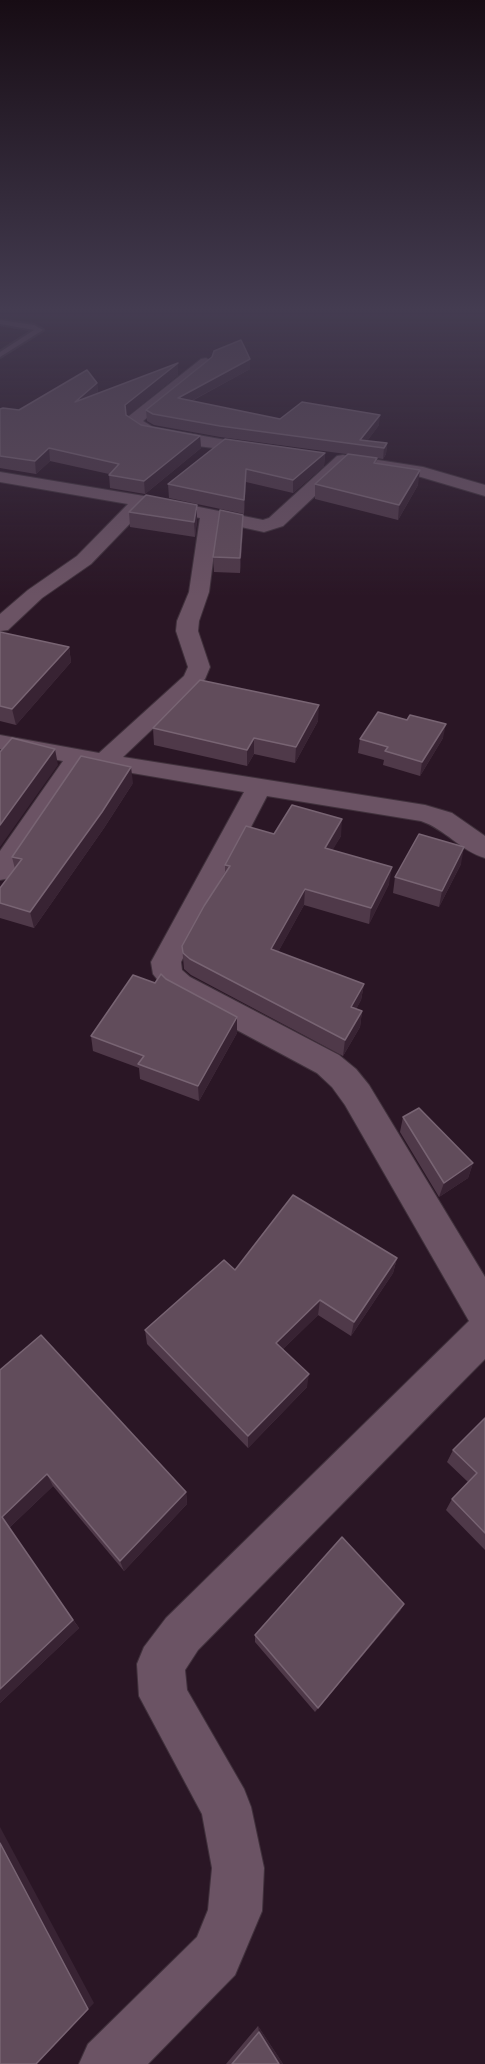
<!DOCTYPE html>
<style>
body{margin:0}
canvas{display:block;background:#2a1625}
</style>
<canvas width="485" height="2064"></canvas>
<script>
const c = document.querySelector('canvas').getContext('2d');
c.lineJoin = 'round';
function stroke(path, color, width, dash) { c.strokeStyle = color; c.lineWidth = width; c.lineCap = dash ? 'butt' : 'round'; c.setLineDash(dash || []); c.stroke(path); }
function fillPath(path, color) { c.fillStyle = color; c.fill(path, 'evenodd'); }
const service = new Path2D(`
 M 0,320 L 34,325 L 43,330 L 0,357 L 0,352 L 34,330 L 0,324 Z`);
const minor = new Path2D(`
 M 206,358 L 213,362 L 211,365 L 143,421 L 153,427 L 226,440 L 228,444 L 226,448 L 220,449 C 196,445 142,442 127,423 L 129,416 L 201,359 Z
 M 343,455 L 349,456 L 352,460 L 349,464 L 283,526 L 264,532 L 218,522 L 209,592 L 199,621 L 198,631 L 210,667 L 205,679 L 123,757 L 425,805 L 452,813 L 485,836 L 485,858 C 461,851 445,829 421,821 L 267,796 L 181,962 L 182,970 L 190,977 L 339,1055 L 356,1069 L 369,1085 L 485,1277 L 485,1359 L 198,1650 L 185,1670 L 187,1690 L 244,1789 L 251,1807 L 264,1868 L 262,1911 L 235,1975 L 148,2064 L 79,2064 L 88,2044 L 197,1937 L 208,1910 L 212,1868 L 202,1814 L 139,1696 L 137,1664 L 144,1647 L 166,1618 L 469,1321 L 345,1105 L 332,1087 L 317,1073 L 168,993 L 153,974 L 151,962 L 244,792 L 85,765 L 10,878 L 0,880 L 0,851 L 63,761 L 0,749 L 0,735 L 99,753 L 184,676 L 188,667 L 176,631 L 177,621 L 189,592 L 200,518 L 146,507 L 91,564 L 42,598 L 8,630 L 0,631 L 0,614 L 28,590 L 77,556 L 128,504 L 0,482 L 0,472 L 150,497 L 263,520 L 269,518 L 337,456 Z
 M 378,460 L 423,467 L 485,485 L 485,496 L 421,477 L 372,469 L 369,465 L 372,461 Z`);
const wall = new Path2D(`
 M 250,359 L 250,369 L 192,401 L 280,419 L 379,425 L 367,441 L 387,443 L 386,454 L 383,459 L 220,437 L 154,425 L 147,421 L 146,410 Z
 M 178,363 L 178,375 L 127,416 L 141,425 L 200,436 L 201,448 L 145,494 L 110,488 L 109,474 L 50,461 L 36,474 L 0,468 L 0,409 L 19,410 L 97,383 L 98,393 Z
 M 325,453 L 324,466 L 293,493 L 246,482 L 244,514 L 169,498 L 168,484 Z
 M 377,458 L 376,463 L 418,485 L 398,520 L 315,499 L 315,484 Z
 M 197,505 L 197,520 L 195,537 L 130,527 L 129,512 Z
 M 243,530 L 240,573 L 214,572 L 213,557 Z
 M 0,632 L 69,647 L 71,662 L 16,725 L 0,721 Z
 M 318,721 L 295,763 L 254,754 L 247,766 L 154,745 L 153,728 Z
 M 443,738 L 420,776 L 383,765 L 384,760 L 358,753 L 360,739 Z
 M 133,783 L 104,828 L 34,928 L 0,918 L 0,888 L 15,869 L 12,857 Z
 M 274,834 L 341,836 L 332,850 L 389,884 L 369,924 L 304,905 L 278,952 L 364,984 L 361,1000 L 356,1009 L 362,1011 L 360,1027 L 343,1056 L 191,975 L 184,969 L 182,946 L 225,872 L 225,865 Z
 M 461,864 L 439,907 L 393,893 L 395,877 Z
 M 166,979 L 237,1033 L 199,1101 L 140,1079 L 139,1068 L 93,1051 L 91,1036 L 155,983 Z
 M 403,1117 L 473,1163 L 468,1178 L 439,1197 L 400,1132 Z
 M 397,1258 L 393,1273 L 351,1336 L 318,1315 L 283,1349 L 307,1387 L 248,1448 L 147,1344 L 145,1330 L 235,1270 Z
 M 0,1370 L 186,1492 L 187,1504 L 124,1571 L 53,1486 L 9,1528 L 79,1628 L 0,1703 Z
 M 485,1418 L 485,1550 L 446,1510 L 452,1499 L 468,1482 L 447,1462 L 453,1450 Z
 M 404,1604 L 400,1611 L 315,1712 L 255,1642 L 255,1635 Z
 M 258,2026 L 283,2064 L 226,2064 Z`);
const shadedWall = new Path2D(`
 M 250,359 L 250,369 L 178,408 L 178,398 Z
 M 178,363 L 178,375 L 126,417 L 125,405 Z
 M 97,383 L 98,395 L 75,402 Z
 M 380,415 L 379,425 L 364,445 L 360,440 Z
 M 200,436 L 201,448 L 145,494 L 144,481 Z
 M 387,443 L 386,454 L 383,459 L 384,448 Z
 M 49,448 L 50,461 L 36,474 L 35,461 Z
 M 325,453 L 324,466 L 293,493 L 293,480 Z
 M 246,469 L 246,482 L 244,514 L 244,500 Z
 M 420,470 L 418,485 L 398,520 L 399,505 Z
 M 197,505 L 197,520 L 195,537 L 194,522 Z
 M 243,515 L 243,530 L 240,573 L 240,558 Z
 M 69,647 L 71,662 L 16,725 L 12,709 Z
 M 319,705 L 318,721 L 295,763 L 296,747 Z
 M 446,724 L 443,738 L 420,776 L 422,762 Z
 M 254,738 L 254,754 L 247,766 L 247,750 Z
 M 55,749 L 58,765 L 0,847 L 0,825 Z
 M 131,767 L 133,783 L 104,828 L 34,928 L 30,912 Z
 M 342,819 L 341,836 L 324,865 L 325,848 Z
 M 464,847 L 461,864 L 439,907 L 442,891 Z
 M 392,867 L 389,884 L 369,924 L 371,908 Z
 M 305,889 L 304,905 L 271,965 L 271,949 Z
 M 364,984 L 361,1000 L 349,1022 L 351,1007 Z
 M 362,1011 L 360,1027 L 343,1056 L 345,1040 Z
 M 237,1017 L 237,1033 L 199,1101 L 198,1086 Z
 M 473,1163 L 468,1178 L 439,1197 L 444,1183 Z
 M 397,1258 L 393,1273 L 351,1336 L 354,1322 Z
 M 320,1300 L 318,1315 L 275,1357 L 276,1343 Z
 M 309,1374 L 307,1387 L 248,1448 L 248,1436 Z
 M 47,1474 L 53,1486 L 9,1528 L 2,1517 Z
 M 186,1492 L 187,1504 L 124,1571 L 120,1561 Z
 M 404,1604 L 400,1611 L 315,1712 L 318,1708 Z
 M 73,1620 L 79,1628 L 0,1703 L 0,1689 Z
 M 0,1827 L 94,2003 L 36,2064 L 0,1843 Z
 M 258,2026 L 283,2064 L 279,2064 L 259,2032 Z`);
const building = new Path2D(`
 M 241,340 L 250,359 L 178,398 L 280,419 L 302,402 L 380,415 L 360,440 L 387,443 L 384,448 L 220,426 L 153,414 L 146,410 L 212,357 L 214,351 Z
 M 178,363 L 125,405 L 126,415 L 141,425 L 200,436 L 144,481 L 109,475 L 119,464 L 49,448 L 35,461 L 0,456 L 0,409 L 3,408 L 19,410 L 87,370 L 97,383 L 75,402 Z
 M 225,439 L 325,453 L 293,480 L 246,469 L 244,500 L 168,484 Z
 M 348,454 L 377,458 L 374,463 L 420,470 L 399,505 L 315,484 Z
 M 146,495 L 197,505 L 194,522 L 129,512 Z
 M 220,510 L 243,515 L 240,558 L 213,557 Z
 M 0,632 L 69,647 L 12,709 L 0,706 Z
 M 200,680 L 319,705 L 296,747 L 254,738 L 247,750 L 153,728 Z
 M 378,712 L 407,720 L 410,715 L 446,724 L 422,762 L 385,751 L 388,747 L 360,739 Z
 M 12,738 L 55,749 L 0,825 L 0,752 Z
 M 81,756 L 131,767 L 102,812 L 30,912 L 0,903 L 0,888 L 22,859 L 12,857 Z
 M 292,805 L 342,819 L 325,848 L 392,867 L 371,908 L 305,889 L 271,949 L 364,984 L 351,1007 L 362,1011 L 345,1040 L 190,959 L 183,953 L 182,946 L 204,906 L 230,866 L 225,865 L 246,826 L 274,834 Z
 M 419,834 L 464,847 L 442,891 L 395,877 Z
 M 161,974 L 166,979 L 237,1017 L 198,1086 L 138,1064 L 144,1056 L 91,1036 L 133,975 L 155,983 Z
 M 419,1108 L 473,1163 L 444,1183 L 403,1117 Z
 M 293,1195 L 397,1258 L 354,1322 L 320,1300 L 276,1343 L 309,1374 L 248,1436 L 145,1330 L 224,1260 L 235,1270 Z
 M 41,1335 L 186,1492 L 120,1561 L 47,1474 L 2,1517 L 73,1620 L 0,1689 L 0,1370 Z
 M 485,1418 L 485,1533 L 452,1499 L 477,1473 L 453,1450 Z
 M 342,1537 L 404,1604 L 318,1708 L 255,1635 Z
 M 0,1843 L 88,2009 L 36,2064 L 0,2064 Z
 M 259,2032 L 279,2064 L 232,2064 Z`);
stroke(service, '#40313c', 4);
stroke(minor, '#40313c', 2);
fillPath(service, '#6b5364');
fillPath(minor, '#6b5364');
fillPath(wall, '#4f3949');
fillPath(shadedWall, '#382333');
fillPath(building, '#614c5b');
stroke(building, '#786473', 1.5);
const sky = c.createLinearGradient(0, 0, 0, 596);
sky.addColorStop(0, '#170c14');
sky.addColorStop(0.52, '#443c51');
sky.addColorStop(1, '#443c5100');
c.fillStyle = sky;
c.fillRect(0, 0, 485, 596);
</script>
